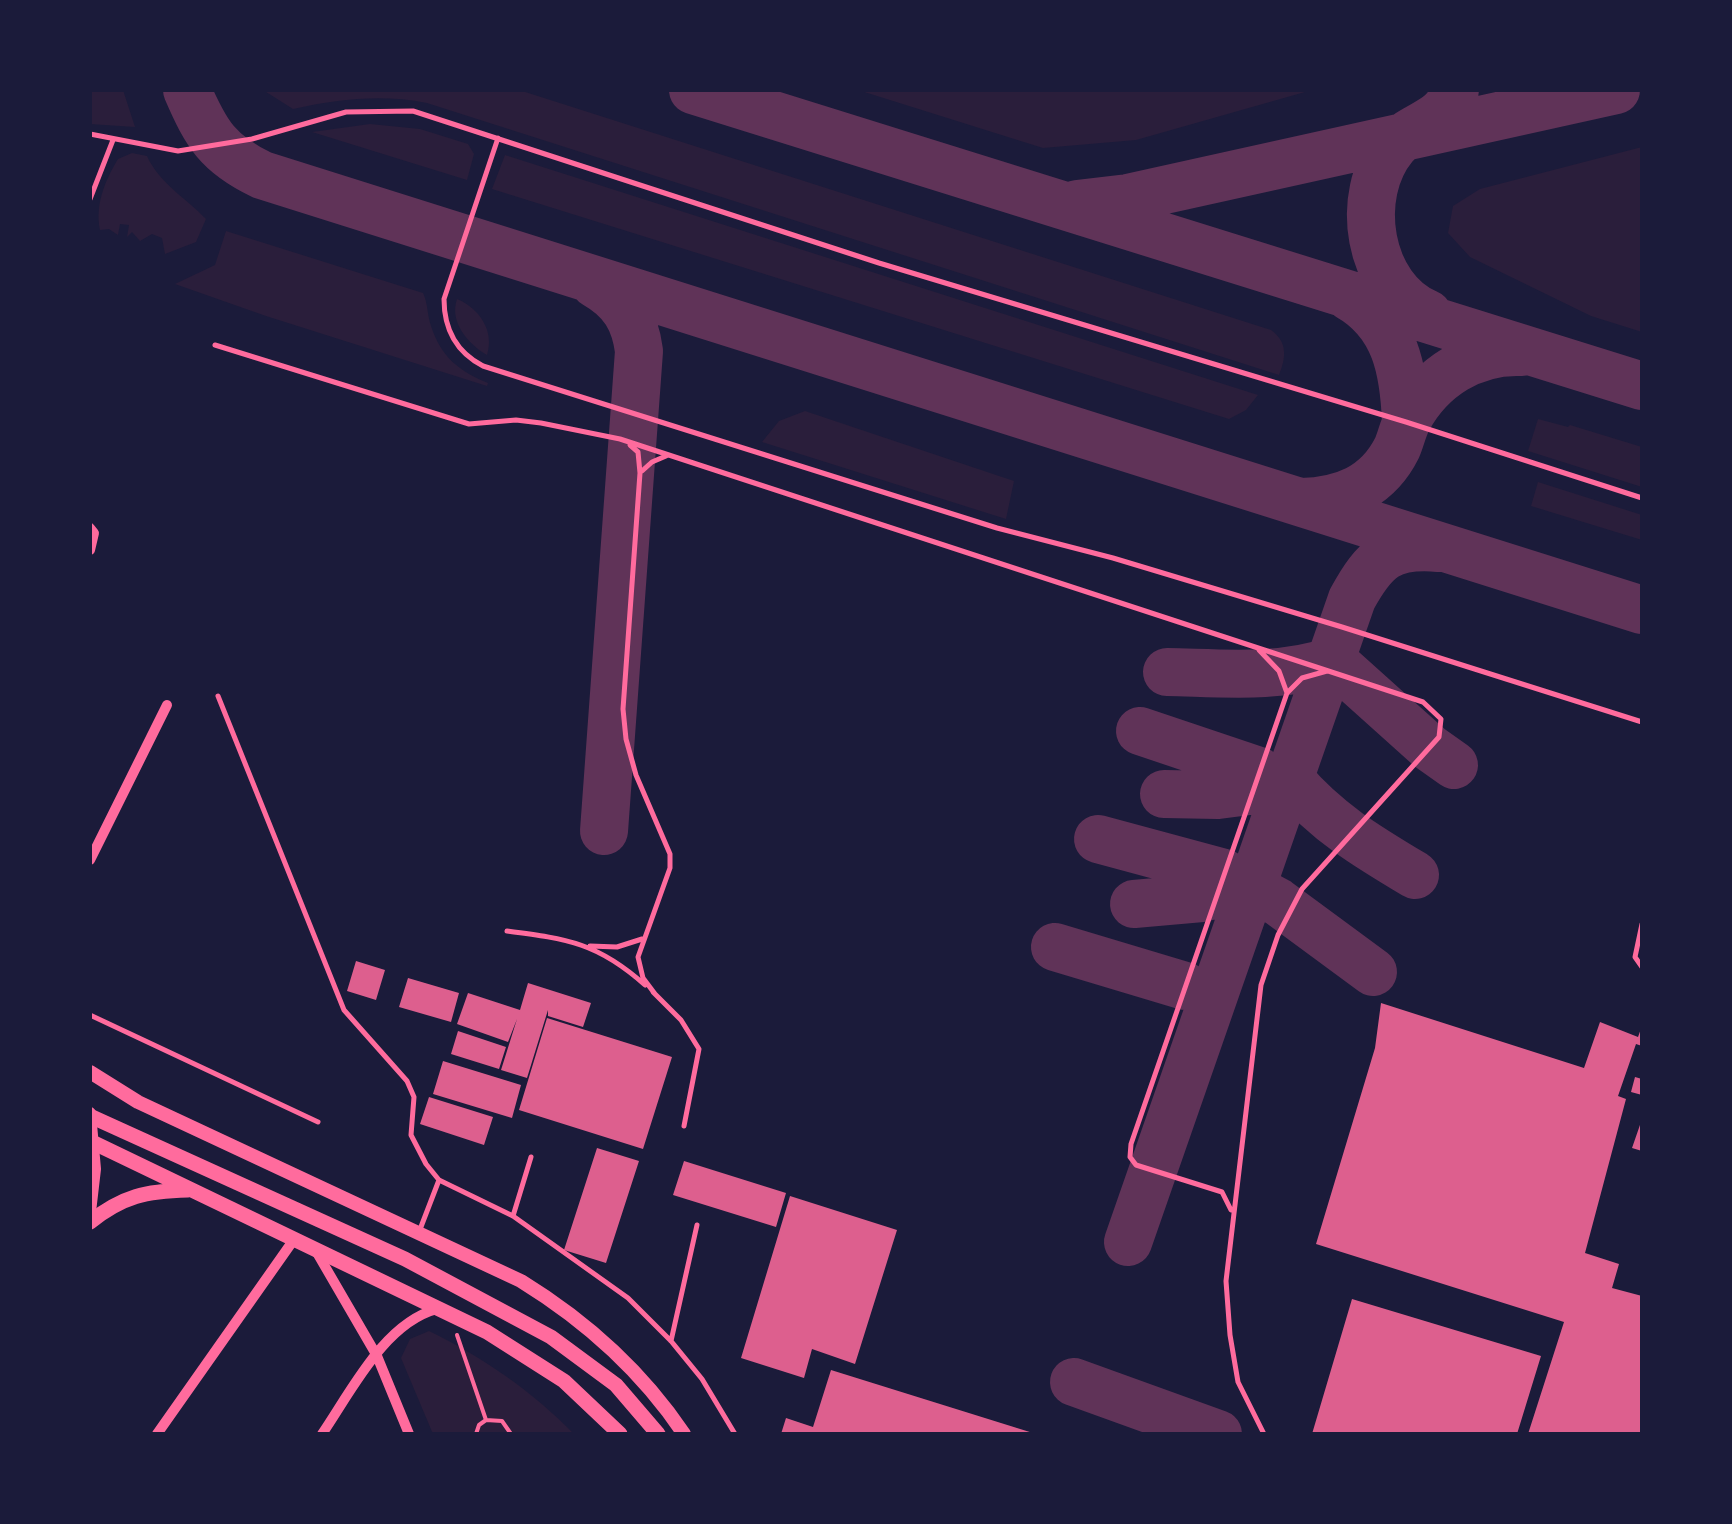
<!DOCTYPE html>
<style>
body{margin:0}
#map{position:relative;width:1732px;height:1524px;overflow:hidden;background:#1b1b3a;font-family:Mulish,sans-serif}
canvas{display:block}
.frame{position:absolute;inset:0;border:92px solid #1b1b3a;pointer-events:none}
</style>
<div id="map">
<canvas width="1732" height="1524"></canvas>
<div class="frame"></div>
</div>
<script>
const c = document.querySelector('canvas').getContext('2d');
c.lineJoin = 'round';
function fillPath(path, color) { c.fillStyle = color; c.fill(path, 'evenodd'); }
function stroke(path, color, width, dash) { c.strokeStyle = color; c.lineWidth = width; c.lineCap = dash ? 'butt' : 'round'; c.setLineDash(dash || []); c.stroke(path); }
const green = new Path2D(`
 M 90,90 L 123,90 L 135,127 L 90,124 Z
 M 263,90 L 519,90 L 1271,330 C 1288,342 1286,358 1279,375 L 427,103 C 381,94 339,99 293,109 Z
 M 858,90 L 1312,90 L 1136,140 L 1043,148 Z
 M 370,124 L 420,129 L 468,144 L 474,154 L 467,180 L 312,132 Z
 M 1642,147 L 1642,332 L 1591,316 L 1470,257 L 1448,233 L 1453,206 L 1480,189 Z
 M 132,153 L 147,156 C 159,183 186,198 206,219 L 196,242 L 165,254 L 162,238 L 152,234 L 140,241 L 132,232 L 127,237 L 129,225 L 120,224 L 118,235 L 109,229 L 100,230 C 95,206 104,182 118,159 Z
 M 505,155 L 1258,395 L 1246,410 L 1229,419 L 492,189 Z
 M 226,231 L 423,293 C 428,303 427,314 431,326 C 441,357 459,371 488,383 L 487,386 L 266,316 L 175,284 L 215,265 Z
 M 457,299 C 479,308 495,331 487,355 C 468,344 449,322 457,299 Z
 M 805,411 L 1014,481 L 1006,519 L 762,442 L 779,421 Z
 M 1538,419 L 1568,427 L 1570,425 L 1642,447 L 1642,487 L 1528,451 Z
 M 1538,482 L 1642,515 L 1642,540 L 1531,506 Z
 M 429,1331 C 483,1357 533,1392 574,1434 L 433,1434 L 401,1358 L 410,1339 Z`);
const taxiway = new Path2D(`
 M 187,90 C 206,134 218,154 262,175 L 1642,610
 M 693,90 L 1642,386
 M 1077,204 L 1128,198 L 1616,90
 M 595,284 C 623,300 635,320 639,351 L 604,831
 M 1348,296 C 1396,323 1404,371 1406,422
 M 1428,314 C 1368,289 1353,195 1394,146 C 1413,123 1446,124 1455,90
 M 1301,502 C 1342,501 1377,488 1397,448 C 1401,439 1403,428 1408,419 C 1431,377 1473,350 1522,352
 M 1332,660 L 1430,748 L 1454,765
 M 1167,672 C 1221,673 1280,679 1332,661
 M 1140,731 L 1259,771
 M 1290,779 C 1326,822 1368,847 1415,875
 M 1164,794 L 1218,795 L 1288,786
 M 1098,839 L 1224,873
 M 1252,888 L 1278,902 L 1373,972
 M 1134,904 L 1202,898 L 1253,886
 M 1055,947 L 1185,986
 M 1128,1242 L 1352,599 C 1375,557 1390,544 1439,548
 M 1074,1382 L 1218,1434`);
const building = new Path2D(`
 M 356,961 L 385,970 L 376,1000 L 347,991 Z
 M 408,978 L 459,993 L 451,1022 L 399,1007 Z
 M 528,983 L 591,1003 L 583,1027 L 548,1016 L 548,1010 L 527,1078 L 501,1070 L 517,1019 L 508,1042 L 457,1024 L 468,993 L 520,1010 Z
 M 1381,1003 L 1584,1068 L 1600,1022 L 1638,1037 L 1642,1026 L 1642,1046 L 1636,1044 L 1618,1096 L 1626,1099 L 1585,1253 L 1619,1264 L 1612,1288 L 1642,1296 L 1642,1434 L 1528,1434 L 1564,1322 L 1316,1244 L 1375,1048 Z
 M 547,1018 L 672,1057 L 643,1149 L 519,1110 Z
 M 458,1031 L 506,1047 L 499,1069 L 451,1054 Z
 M 443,1061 L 521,1085 L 512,1118 L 433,1094 Z
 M 1635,1077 L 1642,1079 L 1642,1095 L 1631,1092 Z
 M 429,1097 L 493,1117 L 484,1145 L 420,1124 Z
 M 1641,1122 L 1642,1122 L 1642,1151 L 1632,1148 Z
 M 597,1148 L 639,1161 L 606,1263 L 564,1250 Z
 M 684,1161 L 786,1193 L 776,1227 L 673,1195 Z
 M 790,1196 L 897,1230 L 855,1364 L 812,1349 L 804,1378 L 741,1358 Z
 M 1352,1299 L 1541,1356 L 1517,1434 L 1312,1434 Z
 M 831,1370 L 1033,1433 L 1033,1434 L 781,1434 L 786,1418 L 813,1427 Z`);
const path = new Path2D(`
 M 457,1335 L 486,1420
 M 486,1420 L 502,1421 L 511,1434
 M 476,1434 L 479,1425 L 486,1420`);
const service = new Path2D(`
 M 90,134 L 178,151 L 252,139 L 346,112 L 413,111 L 879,263 L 1406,422 L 1642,498
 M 498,138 L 444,299 C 444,329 456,352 483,366 L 997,528 L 1113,558 L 1342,627 L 1642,722
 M 90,199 L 113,140
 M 215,345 L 469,424 L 516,420 L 541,423 L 620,439 L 1423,702 L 1441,719 L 1439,737 L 1302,889 L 1278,935 L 1261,985 L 1226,1281 L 1230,1335 L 1238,1382 L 1264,1434
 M 630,445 L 638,452 L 640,473 L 623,709 L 626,739 L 636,775 L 670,854 L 670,868 L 638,957 L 643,978 L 655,994
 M 642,471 L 652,462 L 666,456
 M 1259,650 L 1279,671 L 1287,693
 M 218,696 L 344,1010 L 407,1081 L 414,1097 L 411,1135 L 426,1164 L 439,1180 L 513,1216 L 628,1298 L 671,1341 L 702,1379 L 735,1434
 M 1642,924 L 1635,957 L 1642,967
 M 507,931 C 568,939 598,943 645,985
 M 590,946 L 617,947 L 642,939
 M 653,992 L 681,1020 L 699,1049 L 684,1126
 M 90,1015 L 318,1122
 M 1231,1210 L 1222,1192 L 1136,1165 L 1130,1157 L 1131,1144 L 1287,693 L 1302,678 L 1327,671
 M 513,1216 L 531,1157
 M 419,1232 L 439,1180
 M 671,1341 L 697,1225`);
const minor = new Path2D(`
 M 90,528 L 94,533 L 90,550
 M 90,860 L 167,705
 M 316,1251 L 377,1356 L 409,1434
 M 157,1434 L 295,1238
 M 322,1434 C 351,1392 384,1323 437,1309`);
const tertiary = new Path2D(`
 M 90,1113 L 95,1169 L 90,1212`);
const secondary = new Path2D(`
 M 90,1072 L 138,1102 L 521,1281 C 586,1321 641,1370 684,1434`);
const primary = new Path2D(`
 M 90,1116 L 405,1259 L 551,1337 L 616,1385 L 658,1434
 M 90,1141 L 487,1332 L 564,1381 L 620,1434
 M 90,1222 C 123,1196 146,1191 188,1190`);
fillPath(green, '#2a1e3b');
stroke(taxiway, '#603358', 48);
fillPath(building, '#dd5f8e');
stroke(path, '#ff6b9d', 4);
stroke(service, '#ff6b9d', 5);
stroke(minor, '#ff6b9d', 10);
stroke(tertiary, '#ff6b9d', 12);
stroke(secondary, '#ff6b9d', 14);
stroke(primary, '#ff6b9d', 15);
</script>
